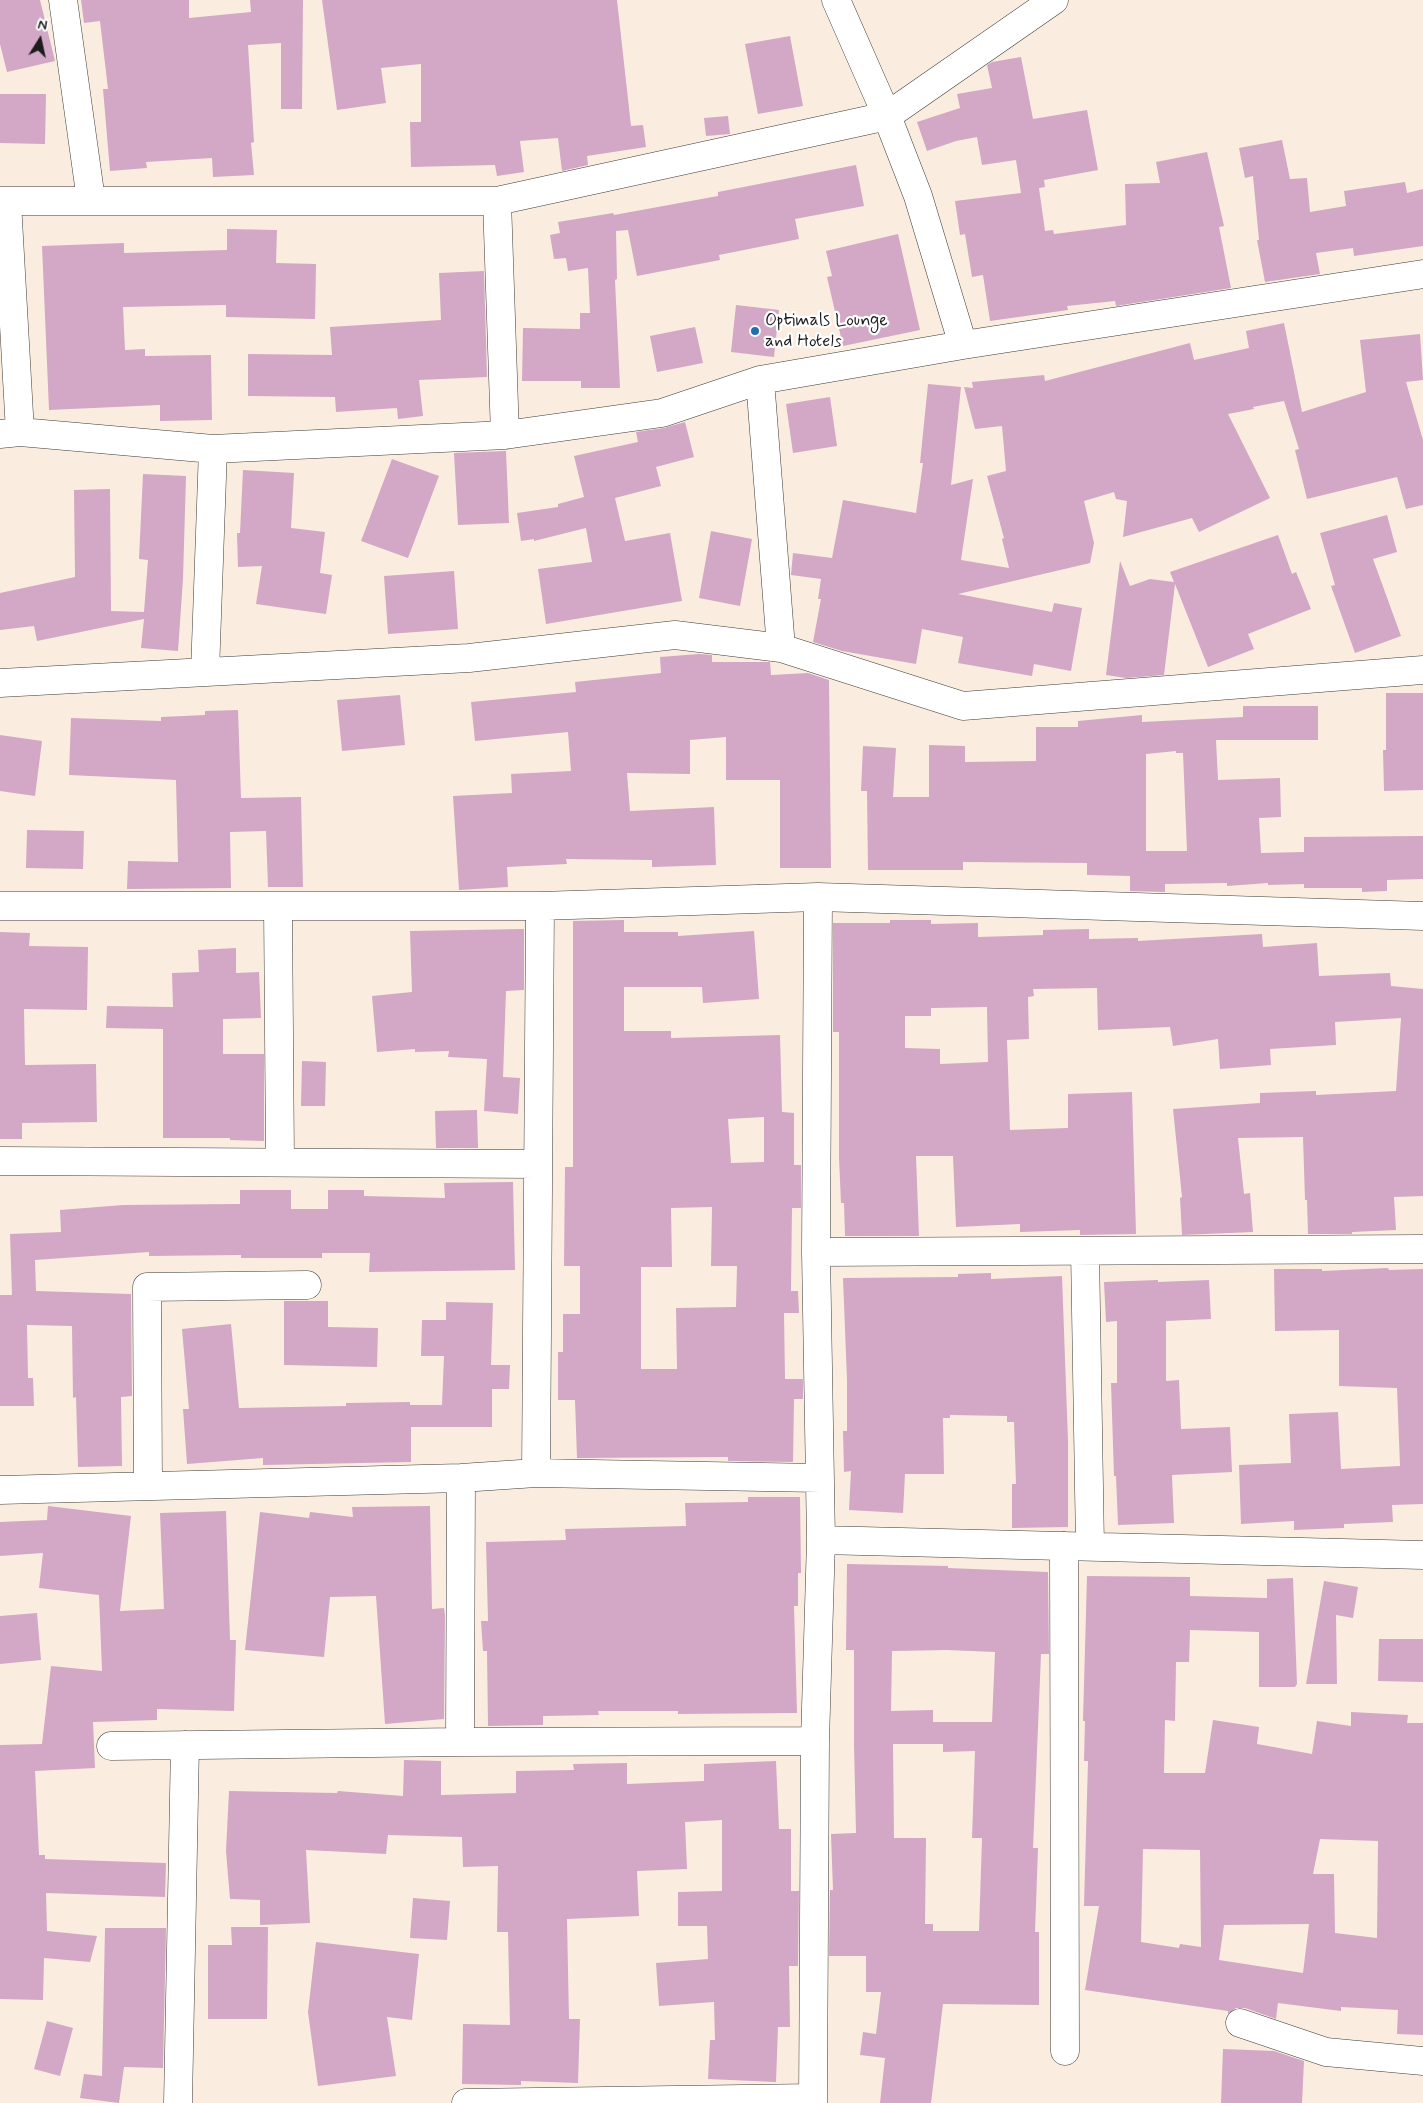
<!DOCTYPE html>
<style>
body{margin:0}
#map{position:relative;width:1423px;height:2103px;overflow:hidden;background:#faeddf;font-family:Mynerve,sans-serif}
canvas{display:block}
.north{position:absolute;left:15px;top:15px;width:50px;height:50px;-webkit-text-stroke:4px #fff;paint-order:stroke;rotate:10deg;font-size:14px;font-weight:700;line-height:20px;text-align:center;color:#1c1c1c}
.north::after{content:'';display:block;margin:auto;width:18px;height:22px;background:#1c1c1c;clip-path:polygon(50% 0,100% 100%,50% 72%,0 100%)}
</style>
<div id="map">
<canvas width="1423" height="2103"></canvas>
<div class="north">N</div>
</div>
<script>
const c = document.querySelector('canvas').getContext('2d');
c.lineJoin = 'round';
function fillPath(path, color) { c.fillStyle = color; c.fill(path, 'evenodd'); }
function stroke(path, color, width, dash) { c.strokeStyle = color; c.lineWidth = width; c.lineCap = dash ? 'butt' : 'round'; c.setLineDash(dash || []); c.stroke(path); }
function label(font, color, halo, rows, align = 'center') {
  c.font = font + ' Mynerve,sans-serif'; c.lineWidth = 4.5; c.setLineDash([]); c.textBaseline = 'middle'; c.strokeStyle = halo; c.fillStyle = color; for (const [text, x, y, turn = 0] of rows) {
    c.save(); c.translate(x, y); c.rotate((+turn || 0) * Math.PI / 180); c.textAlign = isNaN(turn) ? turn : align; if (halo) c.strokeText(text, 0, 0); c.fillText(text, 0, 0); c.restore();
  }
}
const building = new Path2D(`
 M 0,0 L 40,0 L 55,61 L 7,72 L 0,44 Z
 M 81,0 L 189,0 L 189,18 L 251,12 L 250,0 L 303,0 L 302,109 L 281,109 L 281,43 L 248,45 L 254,142 L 251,143 L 254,175 L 213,177 L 212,158 L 146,162 L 147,168 L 110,171 L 103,89 L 108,89 L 100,21 L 84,23 Z
 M 322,0 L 617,0 L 631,126 L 643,125 L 646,147 L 587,156 L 588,165 L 562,171 L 558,138 L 520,141 L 524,172 L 497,176 L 495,165 L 411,167 L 410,122 L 421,122 L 421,64 L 381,68 L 386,103 L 337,110 Z
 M 790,36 L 803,106 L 758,114 L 745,44 Z
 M 1021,57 L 1033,119 L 1087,110 L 1098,170 L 1044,180 L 1045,187 L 1039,188 L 1045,231 L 1053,230 L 1054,234 L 1126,225 L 1125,184 L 1160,183 L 1156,162 L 1207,152 L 1224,226 L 1219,227 L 1231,288 L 1116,306 L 1115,301 L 1067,306 L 1068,310 L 990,321 L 983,275 L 972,277 L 965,234 L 960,235 L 955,201 L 1021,193 L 1016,160 L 982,165 L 977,137 L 956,141 L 927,151 L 917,122 L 960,108 L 957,94 L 992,88 L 987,65 L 992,62 Z
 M 0,94 L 46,94 L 45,144 L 0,143 Z
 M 728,116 L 730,134 L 706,136 L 704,118 Z
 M 1282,140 L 1290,179 L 1307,178 L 1310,212 L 1346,206 L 1344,191 L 1405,182 L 1407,193 L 1423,189 L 1423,246 L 1354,256 L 1353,248 L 1316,253 L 1320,274 L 1265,282 L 1257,240 L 1259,240 L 1253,176 L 1245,178 L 1239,148 Z
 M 856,165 L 864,206 L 795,219 L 799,239 L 719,255 L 720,260 L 637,276 L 628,230 L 616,231 L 617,279 L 615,280 L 620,388 L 581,388 L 581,381 L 522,381 L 523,328 L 580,329 L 580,313 L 590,313 L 588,268 L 568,271 L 566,258 L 554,259 L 550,235 L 560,233 L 558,222 L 613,213 L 614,215 L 718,196 L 718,192 Z
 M 227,229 L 277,230 L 276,263 L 316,264 L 315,319 L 226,317 L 226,305 L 123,307 L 125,350 L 145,349 L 145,356 L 211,355 L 212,420 L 160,421 L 160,405 L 49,410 L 42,246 L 124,243 L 124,253 L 227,250 Z
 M 898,234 L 920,330 L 843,346 L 827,277 L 832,276 L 826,251 Z
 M 484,271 L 487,377 L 419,380 L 423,416 L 398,419 L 397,408 L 336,412 L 335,397 L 248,396 L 248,354 L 332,355 L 330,327 L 441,320 L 439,273 Z
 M 736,305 L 779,310 L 774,357 L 731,352 Z
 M 1284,323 L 1302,412 L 1366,392 L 1360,340 L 1420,334 L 1423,380 L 1406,382 L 1423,440 L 1423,505 L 1406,509 L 1397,477 L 1307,499 L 1295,450 L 1299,449 L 1284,401 L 1253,407 L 1254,409 L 1228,414 L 1270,498 L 1199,532 L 1192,518 L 1123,537 L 1127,501 L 1116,499 L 1114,492 L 1084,501 L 1094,543 L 1090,563 L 958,594 L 1052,612 L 1054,603 L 1082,608 L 1071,671 L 1034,664 L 1032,676 L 958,663 L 963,637 L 922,629 L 916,664 L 842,651 L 813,642 L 821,599 L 818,599 L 821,579 L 791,575 L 793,553 L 832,558 L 843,500 L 916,513 L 923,463 L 920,463 L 928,384 L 961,387 L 951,485 L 973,479 L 961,560 L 1009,568 L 1002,539 L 1004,538 L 987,476 L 1006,471 L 1002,426 L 975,429 L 964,387 L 973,388 L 972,382 L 1044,375 L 1045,381 L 1190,343 L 1194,360 L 1249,348 L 1246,331 Z
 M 695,327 L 703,363 L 657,372 L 650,336 Z
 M 830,397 L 837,446 L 793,453 L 786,404 Z
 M 685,422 L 694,457 L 656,467 L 661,486 L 615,498 L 625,541 L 670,533 L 682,601 L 546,624 L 538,569 L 592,562 L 586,528 L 534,541 L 534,539 L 521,541 L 517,513 L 558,507 L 558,504 L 584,497 L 574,456 L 638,442 L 636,432 L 664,428 Z
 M 506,451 L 509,523 L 458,525 L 454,453 Z
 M 392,459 L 439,476 L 408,558 L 361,541 Z
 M 243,470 L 294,473 L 291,528 L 325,532 L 320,573 L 332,575 L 326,614 L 256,604 L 262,566 L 238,567 L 237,533 L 240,533 Z
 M 143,474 L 186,476 L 183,579 L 178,651 L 141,648 L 144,619 L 37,641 L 34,626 L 0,630 L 0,593 L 75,577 L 74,490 L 110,489 L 111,611 L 144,612 L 148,560 L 139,559 Z
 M 1387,515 L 1397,552 L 1373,559 L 1401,636 L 1355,653 L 1331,586 L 1335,585 L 1320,533 Z
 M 711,531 L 752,539 L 740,606 L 699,598 Z
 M 1278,535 L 1292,574 L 1296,572 L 1311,609 L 1248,634 L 1254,649 L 1208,667 L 1175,584 L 1164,675 L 1126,678 L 1106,675 L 1120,561 L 1130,586 L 1150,579 L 1174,582 L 1170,572 Z
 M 454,571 L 458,629 L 388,634 L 384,576 Z
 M 699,654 L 712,655 L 712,662 L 770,662 L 771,675 L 808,673 L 829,680 L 831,868 L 780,868 L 780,780 L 726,780 L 726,737 L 690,740 L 690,774 L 627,773 L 630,811 L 714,807 L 716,865 L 652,867 L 652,860 L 566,859 L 567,864 L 507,867 L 508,887 L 459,890 L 453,796 L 512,793 L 511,774 L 571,771 L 568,732 L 475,741 L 471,702 L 576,692 L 575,682 L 661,673 L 660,657 Z
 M 1386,693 L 1423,693 L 1423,790 L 1384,791 L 1383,750 L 1386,750 Z
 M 400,695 L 405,745 L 342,751 L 337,700 Z
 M 1243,706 L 1318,706 L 1318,740 L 1216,740 L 1218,780 L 1280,778 L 1281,817 L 1259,818 L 1261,853 L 1304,852 L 1304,837 L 1423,836 L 1423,879 L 1387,880 L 1387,891 L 1362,892 L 1362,888 L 1304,888 L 1304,884 L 1268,885 L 1268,883 L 1227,886 L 1227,883 L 1165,884 L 1165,892 L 1130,891 L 1130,876 L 1087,875 L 1087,863 L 963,862 L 963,870 L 868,870 L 867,791 L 861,791 L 863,746 L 896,748 L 893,797 L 929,797 L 929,745 L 965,746 L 965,762 L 1036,761 L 1036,727 L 1078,727 L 1078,721 L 1142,715 L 1142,722 L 1243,717 ZM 1176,751 L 1176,753 L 1183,753 L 1187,851 L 1146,851 L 1146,754 Z
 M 238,710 L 241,798 L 301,797 L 303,887 L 268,887 L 266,831 L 230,832 L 231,888 L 127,889 L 128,861 L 178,862 L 176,780 L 69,775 L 71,718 L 161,721 L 161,717 L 205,715 L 205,711 Z
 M 0,735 L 42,741 L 35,796 L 0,791 Z
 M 27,830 L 84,831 L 83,869 L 26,868 Z
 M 624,920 L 624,932 L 678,932 L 678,936 L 754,931 L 759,999 L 703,1003 L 702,987 L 624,987 L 624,1031 L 671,1031 L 671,1038 L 780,1035 L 782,1112 L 794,1113 L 794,1165 L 801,1165 L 801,1208 L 792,1208 L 791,1291 L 798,1291 L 799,1313 L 784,1313 L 785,1379 L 803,1379 L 803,1399 L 794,1399 L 793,1462 L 728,1461 L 728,1457 L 577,1458 L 575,1400 L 558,1400 L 558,1352 L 563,1352 L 563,1314 L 580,1314 L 580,1266 L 564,1266 L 565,1167 L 573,1167 L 573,921 ZM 764,1117 L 764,1162 L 731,1163 L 728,1119 ZM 712,1207 L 711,1266 L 737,1266 L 736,1307 L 676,1308 L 677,1369 L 641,1369 L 641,1267 L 672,1267 L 671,1208 Z
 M 890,920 L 931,920 L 931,924 L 978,923 L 978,937 L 1043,935 L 1043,930 L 1089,929 L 1089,939 L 1138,938 L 1138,941 L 1262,934 L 1263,947 L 1317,943 L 1319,976 L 1390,973 L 1391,986 L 1423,989 L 1423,1196 L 1394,1197 L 1396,1230 L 1352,1232 L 1352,1234 L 1308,1234 L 1307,1200 L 1305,1200 L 1303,1137 L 1238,1138 L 1244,1194 L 1250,1193 L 1253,1232 L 1182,1235 L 1180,1198 L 1182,1197 L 1173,1109 L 1260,1103 L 1260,1093 L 1316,1091 L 1316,1095 L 1396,1091 L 1401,1018 L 1335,1022 L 1336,1045 L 1270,1049 L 1271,1065 L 1220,1069 L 1218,1039 L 1173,1046 L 1170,1027 L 1098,1030 L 1097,988 L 1033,989 L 1034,996 L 1028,997 L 1029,1039 L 1007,1040 L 1010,1130 L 1068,1128 L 1068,1094 L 1132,1092 L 1136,1234 L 1080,1235 L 1080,1230 L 1020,1232 L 1020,1224 L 956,1227 L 953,1156 L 916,1156 L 919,1236 L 845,1236 L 844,1203 L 841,1203 L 839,1158 L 839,1032 L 833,1032 L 833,923 L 890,923 ZM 987,1007 L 988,1062 L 940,1064 L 940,1049 L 905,1048 L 905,1016 L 931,1016 L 931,1008 Z
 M 524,929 L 524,990 L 506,991 L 503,1077 L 520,1078 L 518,1114 L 484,1111 L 487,1059 L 448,1057 L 449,1051 L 415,1052 L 415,1049 L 377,1052 L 372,996 L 412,992 L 410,931 Z
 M 0,932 L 30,933 L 29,946 L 88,947 L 87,1010 L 24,1009 L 25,1065 L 96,1064 L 97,1122 L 22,1123 L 22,1139 L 0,1139 Z
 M 236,948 L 236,973 L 259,972 L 261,1018 L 223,1019 L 223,1054 L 264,1054 L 264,1141 L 230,1140 L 230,1138 L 163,1138 L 163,1029 L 106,1028 L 107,1006 L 173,1007 L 172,973 L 199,972 L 198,950 Z
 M 302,1061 L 326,1062 L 325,1106 L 301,1106 Z
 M 477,1110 L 478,1148 L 436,1148 L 435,1111 Z
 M 513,1182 L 515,1270 L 369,1272 L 370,1253 L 322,1253 L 322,1258 L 241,1258 L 241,1255 L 149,1256 L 149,1252 L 35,1260 L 36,1291 L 131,1294 L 132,1396 L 121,1397 L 122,1466 L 78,1467 L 76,1397 L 73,1398 L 72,1326 L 27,1325 L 28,1378 L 33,1378 L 34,1406 L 0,1406 L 0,1295 L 12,1295 L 10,1234 L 61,1232 L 60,1210 L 123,1205 L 240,1204 L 240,1190 L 291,1190 L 291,1209 L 328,1209 L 328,1190 L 364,1190 L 364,1196 L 445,1198 L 444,1183 Z
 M 1388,1268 L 1389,1270 L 1423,1269 L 1423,1504 L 1392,1505 L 1393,1522 L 1344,1524 L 1344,1528 L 1294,1530 L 1294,1521 L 1241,1524 L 1239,1465 L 1291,1463 L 1289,1414 L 1338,1412 L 1341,1469 L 1400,1466 L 1397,1388 L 1339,1386 L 1339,1330 L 1275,1331 L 1274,1269 L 1322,1269 L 1322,1271 Z
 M 991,1273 L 991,1279 L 1062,1276 L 1068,1441 L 1068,1527 L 1012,1528 L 1012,1484 L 1016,1484 L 1014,1422 L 1007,1422 L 1007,1416 L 950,1415 L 950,1418 L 943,1418 L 944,1474 L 905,1474 L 903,1513 L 849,1510 L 851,1471 L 844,1472 L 843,1431 L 847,1431 L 847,1380 L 843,1278 L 958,1277 L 958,1274 Z
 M 1158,1280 L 1158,1282 L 1209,1280 L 1211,1319 L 1166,1321 L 1166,1381 L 1179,1380 L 1181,1429 L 1230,1427 L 1232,1472 L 1172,1475 L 1174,1523 L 1118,1525 L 1116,1476 L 1114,1476 L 1111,1383 L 1117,1383 L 1117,1321 L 1106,1322 L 1104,1282 Z
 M 284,1301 L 328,1301 L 328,1327 L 378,1328 L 377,1367 L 284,1365 Z
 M 446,1302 L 493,1303 L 491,1365 L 510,1365 L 509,1389 L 492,1389 L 492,1427 L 411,1427 L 411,1462 L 263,1465 L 263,1458 L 187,1464 L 183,1409 L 189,1409 L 182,1329 L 231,1324 L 239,1408 L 346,1406 L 346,1403 L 410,1402 L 410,1405 L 442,1405 L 444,1356 L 421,1356 L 422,1320 L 446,1320 Z
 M 748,1497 L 800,1497 L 801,1573 L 798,1573 L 798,1606 L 794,1606 L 797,1713 L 678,1714 L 678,1711 L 598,1711 L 599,1715 L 543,1716 L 543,1725 L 488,1726 L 487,1651 L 483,1651 L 481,1621 L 488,1621 L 486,1542 L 566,1540 L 565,1529 L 686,1526 L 685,1503 L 748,1502 Z
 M 48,1506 L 131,1516 L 120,1611 L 164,1609 L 160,1513 L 226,1511 L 230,1640 L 236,1640 L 234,1711 L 157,1709 L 157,1720 L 93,1722 L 95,1768 L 35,1771 L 39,1855 L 45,1855 L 45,1859 L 166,1863 L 165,1897 L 46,1893 L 47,1931 L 97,1936 L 90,1962 L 44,1958 L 43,2000 L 0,1999 L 0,1745 L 42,1744 L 51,1666 L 102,1671 L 99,1595 L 39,1588 L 43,1553 L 0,1556 L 0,1522 L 47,1520 Z
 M 430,1506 L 432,1609 L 444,1608 L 445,1615 L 444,1719 L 385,1724 L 376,1596 L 330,1597 L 324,1657 L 245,1650 L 260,1512 L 309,1518 L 310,1512 L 353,1517 L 352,1507 Z
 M 847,1564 L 948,1566 L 948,1568 L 1048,1572 L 1049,1654 L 1041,1654 L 1033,1848 L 1038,1848 L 1035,1932 L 1039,1932 L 1039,2005 L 943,2004 L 931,2103 L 880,2103 L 885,2058 L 860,2055 L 863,2032 L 876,2034 L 881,1992 L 866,1992 L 866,1956 L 829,1956 L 830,1890 L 833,1890 L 831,1834 L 856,1833 L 854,1744 L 854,1650 L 846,1650 ZM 947,1650 L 995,1652 L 992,1722 L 933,1722 L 933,1710 L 891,1711 L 892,1651 ZM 893,1744 L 943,1744 L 943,1752 L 975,1751 L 972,1838 L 982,1838 L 979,1931 L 933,1931 L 933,1924 L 925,1924 L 926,1838 L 894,1838 Z
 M 1087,1576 L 1190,1577 L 1190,1596 L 1267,1598 L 1267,1579 L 1293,1578 L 1297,1684 L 1295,1687 L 1259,1687 L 1259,1632 L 1190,1630 L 1189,1662 L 1176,1662 L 1175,1721 L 1165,1720 L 1164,1773 L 1205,1773 L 1213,1720 L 1259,1727 L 1257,1744 L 1312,1754 L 1317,1721 L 1351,1726 L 1351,1712 L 1408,1715 L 1407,1723 L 1423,1723 L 1423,2035 L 1397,2034 L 1398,2010 L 1341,2007 L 1341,2011 L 1278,2003 L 1276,2019 L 1245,2008 L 1236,2008 L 1228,2014 L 1228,2011 L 1085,1990 L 1099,1906 L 1084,1906 L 1088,1761 L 1084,1761 L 1085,1721 L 1083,1721 ZM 1320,1839 L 1378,1841 L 1377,1938 L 1335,1933 L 1334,1874 L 1313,1874 ZM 1143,1849 L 1200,1850 L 1201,1947 L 1180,1944 L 1179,1948 L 1141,1942 ZM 1309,1924 L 1303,1973 L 1219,1960 L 1224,1925 Z
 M 1324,1581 L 1358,1587 L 1353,1618 L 1336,1615 L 1337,1684 L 1306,1684 Z
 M 37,1613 L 41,1660 L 0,1664 L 0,1616 Z
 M 1379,1639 L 1423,1639 L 1423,1682 L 1378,1681 Z
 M 404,1760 L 441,1761 L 441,1795 L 516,1793 L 516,1771 L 574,1770 L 573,1764 L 627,1763 L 627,1784 L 704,1781 L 704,1764 L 776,1761 L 779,1829 L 791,1829 L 791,1891 L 799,1891 L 798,1966 L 789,1966 L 790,2027 L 778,2027 L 776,2082 L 708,2079 L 710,2040 L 715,2040 L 714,2002 L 659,2006 L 656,1963 L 708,1959 L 707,1926 L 678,1926 L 678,1892 L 722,1891 L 722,1820 L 685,1822 L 687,1869 L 637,1871 L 639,1916 L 567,1919 L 569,2019 L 580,2019 L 578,2083 L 521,2081 L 521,2085 L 462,2084 L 463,2024 L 510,2025 L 508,1932 L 497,1932 L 498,1866 L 463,1867 L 462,1837 L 388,1835 L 386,1854 L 306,1850 L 310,1923 L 260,1925 L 260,1900 L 230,1899 L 226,1851 L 229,1791 L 337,1793 L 338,1791 L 403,1796 Z
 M 413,1898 L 450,1901 L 447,1940 L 410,1938 Z
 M 231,1927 L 268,1927 L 267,2019 L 208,2019 L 208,1945 L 232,1945 Z
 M 105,1928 L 166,1928 L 163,2068 L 124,2067 L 119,2103 L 80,2098 L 84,2074 L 102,2076 Z
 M 316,1942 L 419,1954 L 412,2020 L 387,2017 L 396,2076 L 318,2086 L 308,2012 Z
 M 47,2021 L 73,2028 L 60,2076 L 34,2069 Z
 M 1223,2049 L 1274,2051 L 1304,2061 L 1302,2103 L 1221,2103 Z`);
const minor = new Path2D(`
 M 63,0 L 91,200
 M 836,0 L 887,116 L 918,196 L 963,345 L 1423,274
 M 0,201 L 497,201 L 887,116 L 1054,0
 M 497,201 L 505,435
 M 7,202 L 20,432
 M 760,380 L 781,648
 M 0,434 L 20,432 L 213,449 L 505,435 L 662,413 L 760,380 L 963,345
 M 205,672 L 213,449
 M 0,683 L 469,658 L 675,635 L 781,648 L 963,706 L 1423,670
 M 0,906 L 540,906 L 818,897 L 1423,916
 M 278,907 L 280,1161
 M 0,1161 L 537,1164
 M 1085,1251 L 1090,1546
 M 816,1252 L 1423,1249
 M 536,1473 L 540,906
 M 148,1486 L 147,1287 L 307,1285
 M 0,1490 L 461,1478 L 536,1473 L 820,1478
 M 821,1540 L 1423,1555
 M 1064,1546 L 1065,2051
 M 460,1742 L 461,1478
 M 111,1746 L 460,1742 L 815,1741
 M 1240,2023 L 1326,2052 L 1423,2061
 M 178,2103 L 185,1745
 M 466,2103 L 813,2098
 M 813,2103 L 815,1741 L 821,1540 L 816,1252 L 818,897`);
const markers = [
 [755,331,5,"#1f6fb2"]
];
const poiNames = [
 ["Optimals Lounge",765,321],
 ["and Hotels",765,342]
];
fillPath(building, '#d3a7c6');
stroke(minor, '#3d3b39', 29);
stroke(minor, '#fff', 28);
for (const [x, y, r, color] of markers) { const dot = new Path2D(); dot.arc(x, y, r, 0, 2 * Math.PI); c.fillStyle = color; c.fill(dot); stroke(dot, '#fff', 2); }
label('18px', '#1c1c1c', '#fff', poiNames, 'left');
</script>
